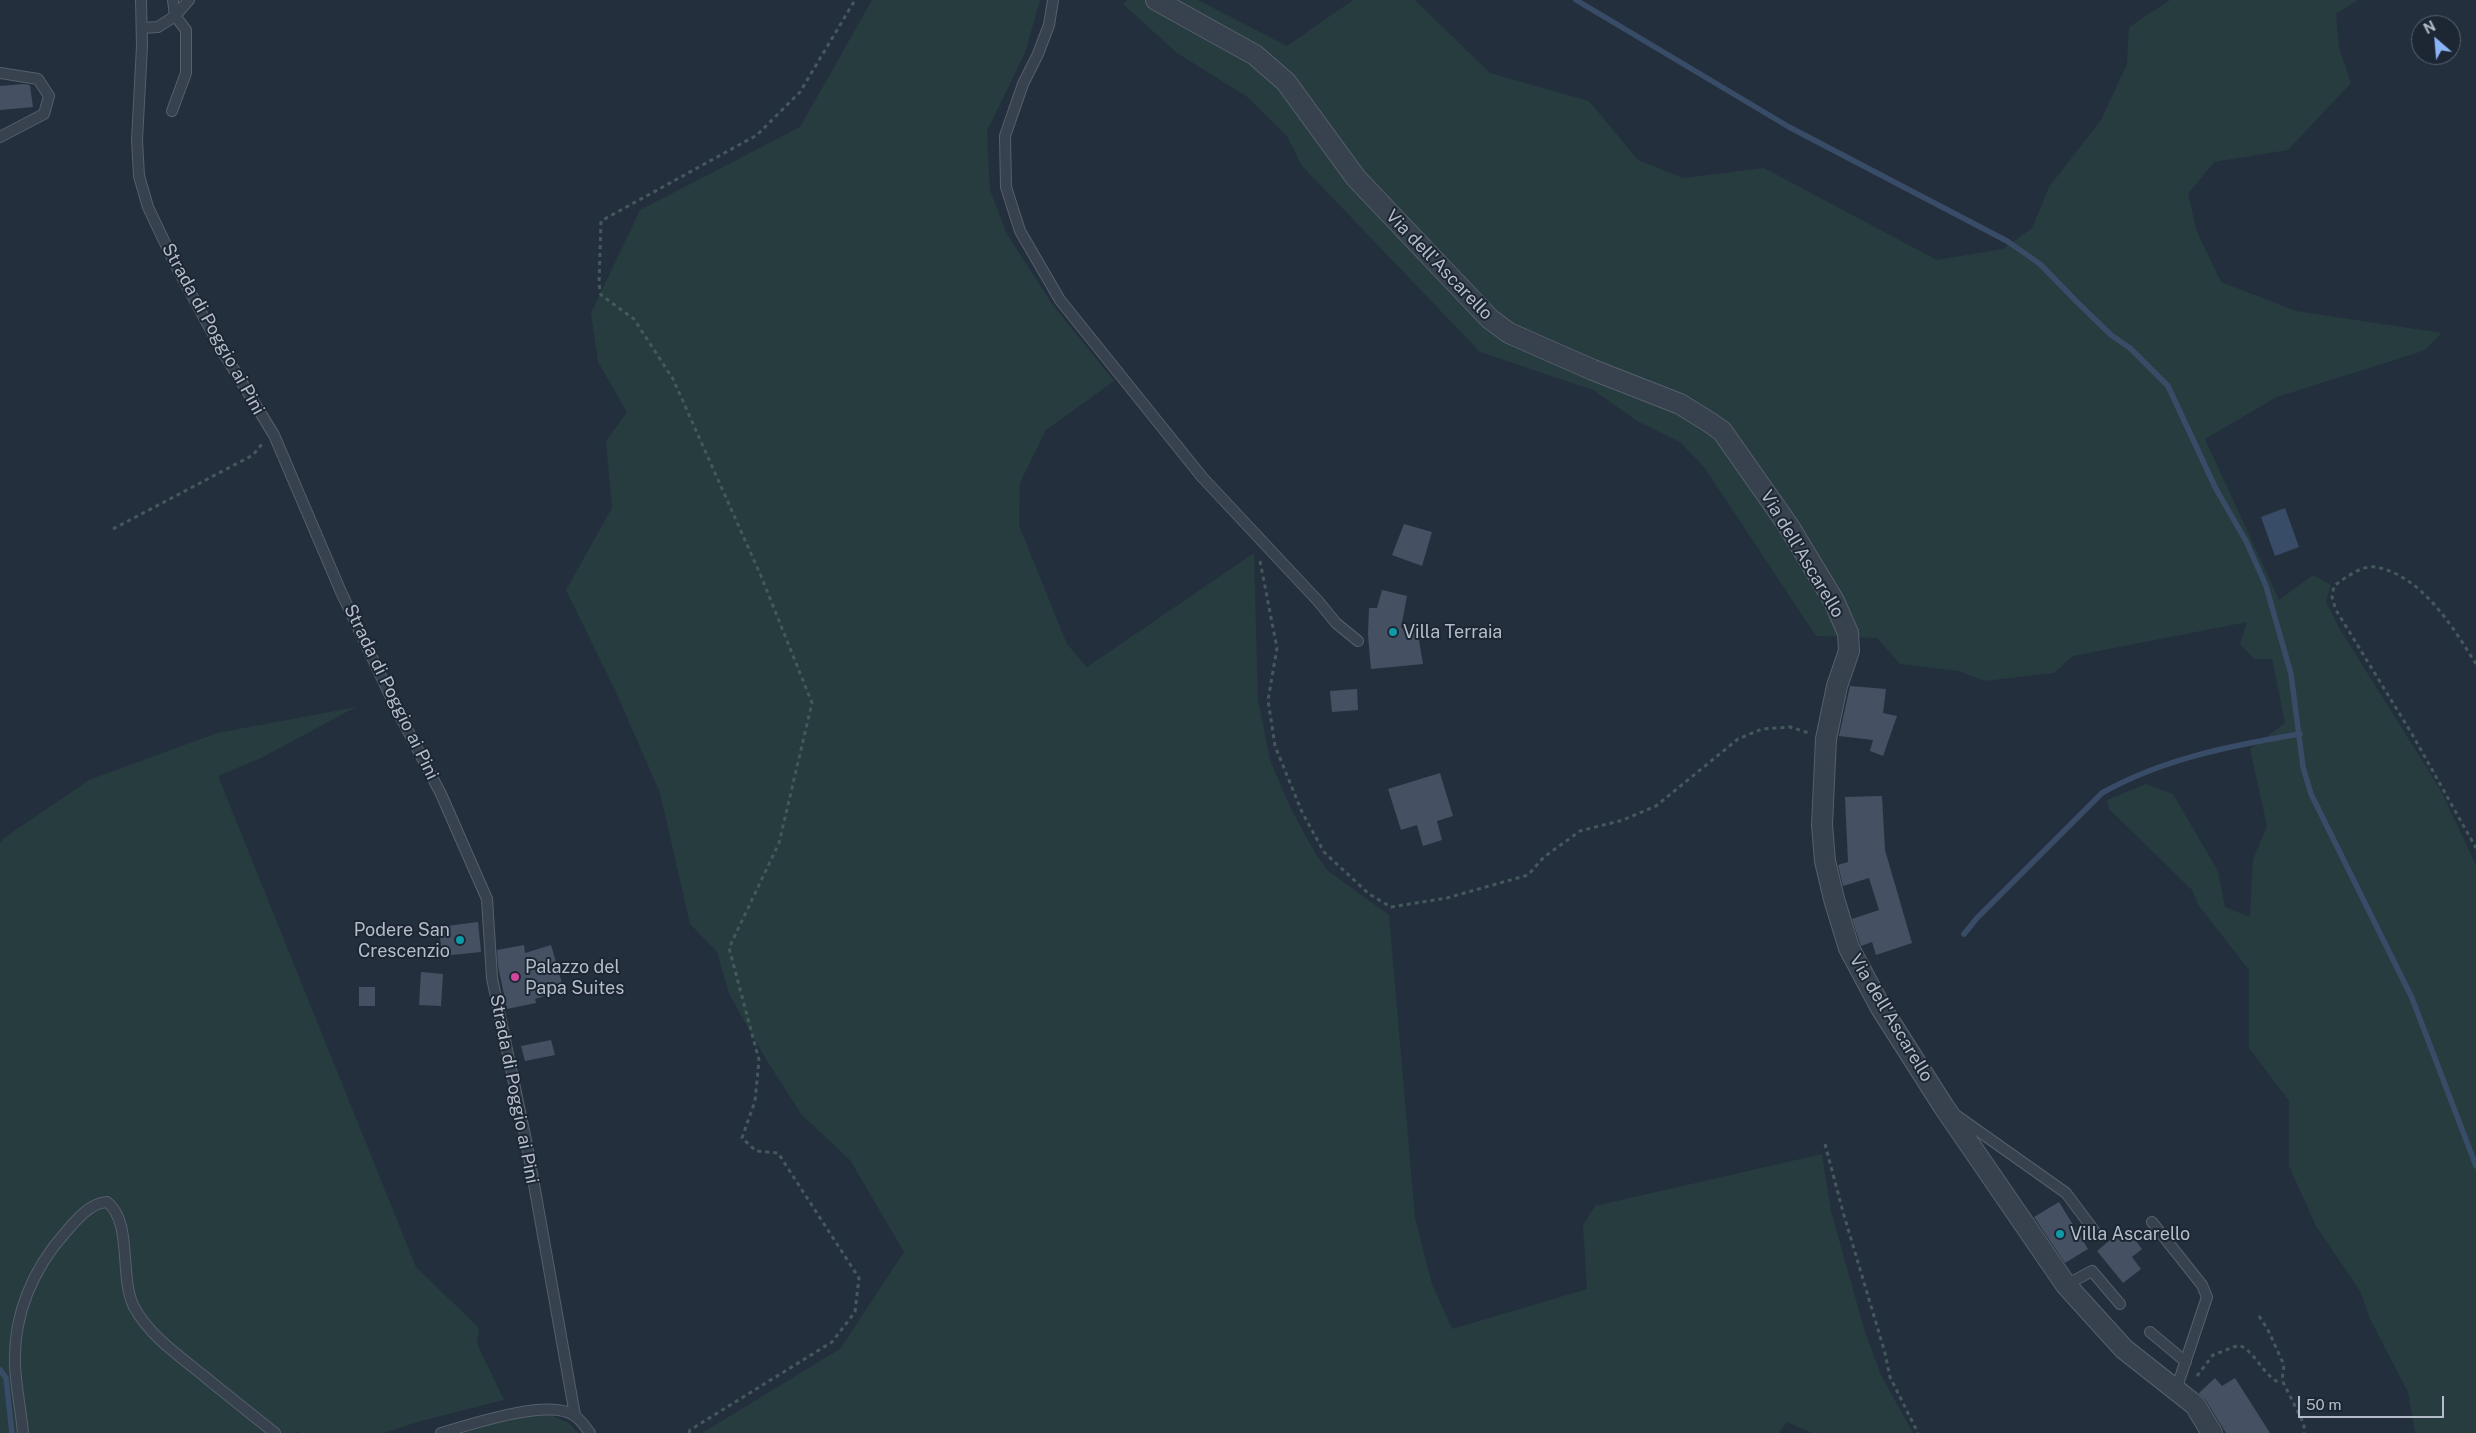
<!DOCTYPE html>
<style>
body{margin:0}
#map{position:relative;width:2476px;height:1433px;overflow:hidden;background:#242f3e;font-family:"Public Sans",sans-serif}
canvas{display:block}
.north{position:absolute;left:2411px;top:15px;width:50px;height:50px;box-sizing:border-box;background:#1d2633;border:1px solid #59626f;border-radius:50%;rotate:333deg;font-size:14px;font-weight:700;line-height:20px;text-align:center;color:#b4bcc9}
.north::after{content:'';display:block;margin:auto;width:18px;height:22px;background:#8ab4f8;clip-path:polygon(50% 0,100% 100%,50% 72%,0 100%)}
.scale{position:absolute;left:2298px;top:1396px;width:146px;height:22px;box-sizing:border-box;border:2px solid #b4bcc9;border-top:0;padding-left:6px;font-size:15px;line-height:18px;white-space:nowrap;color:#b4bcc9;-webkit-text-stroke:4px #1d2633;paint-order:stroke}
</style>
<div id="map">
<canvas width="2476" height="1433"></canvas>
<div class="north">N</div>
<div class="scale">50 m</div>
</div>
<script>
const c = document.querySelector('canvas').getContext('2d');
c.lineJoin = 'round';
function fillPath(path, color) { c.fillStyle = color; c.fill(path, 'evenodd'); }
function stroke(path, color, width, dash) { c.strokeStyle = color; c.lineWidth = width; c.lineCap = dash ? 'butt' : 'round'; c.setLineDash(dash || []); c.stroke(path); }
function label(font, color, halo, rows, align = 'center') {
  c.font = font + ' "Public Sans",sans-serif'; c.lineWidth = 4; c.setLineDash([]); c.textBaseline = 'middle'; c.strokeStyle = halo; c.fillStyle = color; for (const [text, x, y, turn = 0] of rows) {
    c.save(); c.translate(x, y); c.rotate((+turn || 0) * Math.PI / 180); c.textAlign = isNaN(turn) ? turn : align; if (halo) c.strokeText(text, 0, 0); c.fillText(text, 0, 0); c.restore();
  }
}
const green = new Path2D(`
 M 872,0 L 1040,0 L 1025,53 L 987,131 L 990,190 L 1007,234 L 1052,304 L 1114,381 L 1046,430 L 1020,483 L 1019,525 L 1067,644 L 1087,667 L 1254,553 L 1258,699 L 1270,760 L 1291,809 L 1315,853 L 1328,871 L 1389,915 L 1415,1218 L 1432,1284 L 1452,1329 L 1587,1289 L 1583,1225 L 1595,1206 L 1822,1154 L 1831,1211 L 1865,1332 L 1881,1375 L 1913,1433 L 1812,1433 L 1787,1422 L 1779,1433 L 702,1433 L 840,1349 L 904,1252 L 850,1160 L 802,1115 L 767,1061 L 729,994 L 717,952 L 690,924 L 660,793 L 615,690 L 566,590 L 612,508 L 606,441 L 627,412 L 598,362 L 591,313 L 640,210 L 800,127 Z
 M 1128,0 L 1198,0 L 1287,46 L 1353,0 L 1415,0 L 1490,73 L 1589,101 L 1638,160 L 1683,178 L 1764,168 L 1937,260 L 2003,249 L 2032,228 L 2049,187 L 2101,120 L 2127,64 L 2129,27 L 2170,0 L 2358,0 L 2336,14 L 2339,47 L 2351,83 L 2288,150 L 2214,162 L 2188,194 L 2197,232 L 2221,282 L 2296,311 L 2442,333 L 2423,351 L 2277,397 L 2205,439 L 2279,600 L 2313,575 L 2331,585 L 2326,601 L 2339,628 L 2440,789 L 2476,865 L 2476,1433 L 2415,1433 L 2408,1392 L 2370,1319 L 2360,1291 L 2316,1226 L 2289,1166 L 2289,1101 L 2249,1048 L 2249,970 L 2199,906 L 2192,890 L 2109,809 L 2107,800 L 2146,784 L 2173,794 L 2218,871 L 2225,907 L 2250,917 L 2253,859 L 2267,826 L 2250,749 L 2285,723 L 2272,659 L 2254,659 L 2240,644 L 2247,622 L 2073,656 L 2054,673 L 1984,681 L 1959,671 L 1900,664 L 1877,638 L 1816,636 L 1704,467 L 1680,442 L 1637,421 L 1593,390 L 1480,352 L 1302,166 L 1287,136 L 1246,96 L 1177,53 L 1123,4 Z
 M 356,707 L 261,758 L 218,776 L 416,1267 L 479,1328 L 477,1344 L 504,1400 L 421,1421 L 384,1433 L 299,1433 L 297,1431 L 296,1433 L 0,1433 L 0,844 L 4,838 L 89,780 L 217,733 Z
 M 550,1415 L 569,1423 L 578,1433 L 462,1433 L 517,1417 Z`);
const water = new Path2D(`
 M 2285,508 L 2299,547 L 2275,556 L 2261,517 Z`);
const stream = new Path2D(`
 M 1576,0 L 1789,127 L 2007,241 L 2040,264 L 2077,302 L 2111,335 L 2130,348 L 2168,386 L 2216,489 L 2246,541 L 2266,586 L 2291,674 L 2303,767 L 2311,794 L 2412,998 L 2476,1166
 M 1964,934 L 1977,918 L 2102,793 C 2162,759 2233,745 2300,734
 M 0,1370 L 6,1378 L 12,1433`);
const building = new Path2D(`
 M 24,84 L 30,85 L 33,107 L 0,110 L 0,86 Z
 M 1404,524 L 1432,532 L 1422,566 L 1392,555 Z
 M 1382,590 L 1407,596 L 1401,628 L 1417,628 L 1423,664 L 1371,669 L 1368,635 L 1369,608 L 1377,608 Z
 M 1850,686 L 1886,689 L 1883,713 L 1897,716 L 1883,756 L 1870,751 L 1873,740 L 1839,736 Z
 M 1357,689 L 1358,710 L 1332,712 L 1330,691 Z
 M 1440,773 L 1453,816 L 1437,821 L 1442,840 L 1423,846 L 1417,825 L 1401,830 L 1388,789 Z
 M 1882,796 L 1885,850 L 1912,943 L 1876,955 L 1872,942 L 1861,946 L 1852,919 L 1879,910 L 1869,878 L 1843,886 L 1838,865 L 1848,862 L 1845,797 Z
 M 478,922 L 481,952 L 442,956 L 439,927 Z
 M 524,945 L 525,953 L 551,945 L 564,990 L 535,999 L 536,1003 L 507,1009 L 498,966 L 497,950 Z
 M 421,972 L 443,974 L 441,1006 L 419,1005 Z
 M 359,987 L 375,987 L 375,1006 L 359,1006 Z
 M 551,1040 L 555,1055 L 525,1061 L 521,1046 Z
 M 2059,1202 L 2088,1249 L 2065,1263 L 2034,1217 Z
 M 2129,1232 L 2142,1249 L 2132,1257 L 2141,1269 L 2123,1283 L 2097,1251 L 2115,1236 L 2119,1240 Z
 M 2215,1378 L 2222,1386 L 2235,1378 L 2270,1433 L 2226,1433 L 2205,1399 L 2199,1393 Z`);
const path = new Path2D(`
 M 113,529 L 253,455 L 262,444
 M 1260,561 L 1277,648 L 1268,700 L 1275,746 L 1302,812 L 1324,852 L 1369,894 L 1391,907 L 1447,898 L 1528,875 L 1544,857 L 1580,831 L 1623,820 L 1656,806 L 1738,739 L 1762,729 L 1790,727 L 1809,733
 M 2476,664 C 2453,627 2422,576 2376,567 C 2361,565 2345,578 2334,586 L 2332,597 L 2336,610 L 2412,734 L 2476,848
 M 1825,1144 L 1843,1212 L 1885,1353 L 1890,1377 L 1918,1433
 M 2259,1316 L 2268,1330 L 2284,1365 L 2282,1380 L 2304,1424 L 2304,1433
 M 2197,1376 L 2213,1355 L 2239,1345 C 2255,1352 2261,1371 2276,1381 L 2282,1380
 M 689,1433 L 690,1430 L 832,1342 L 855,1312 L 859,1278 L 778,1153 L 756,1151 L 742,1138 L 755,1101 L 759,1060 L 729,948 L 779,843 L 812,703 L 761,576 L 673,379 L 634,319 L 601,295 L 599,284 L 601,221 L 757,135 L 800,92 L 855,0`);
const service = new Path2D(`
 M 141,0 L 142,46 L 137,140 L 139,176 L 148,207 L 174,262 L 220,347 L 274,435 L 341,592 L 397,710 L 441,794 L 487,899 L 492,978 L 527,1145 L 575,1415
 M 1053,0 L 1049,25 L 1038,54 L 1023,84 L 1005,136 L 1006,187 L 1020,231 L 1060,300 L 1202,477 L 1318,601 L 1336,623 L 1358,641
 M 142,28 L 158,27 L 175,16 L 173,0
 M 0,73 L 38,79 L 49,96 L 44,114 L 0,137
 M 172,111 L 186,73 L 186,30 L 175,16 L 189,0
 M 1953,1113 L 2066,1193 L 2096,1233
 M 2152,1222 L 2202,1285 L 2207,1297 L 2176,1390
 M 2066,1285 L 2092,1271 L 2120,1304
 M 2150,1332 L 2186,1362
 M 23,1433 C 21,1411 16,1387 15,1365 C 13,1315 33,1269 65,1233 C 76,1220 90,1203 107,1202 C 133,1222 119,1278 134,1307 C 149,1335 179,1356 204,1376 C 227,1395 251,1414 275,1433
 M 441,1433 C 469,1425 550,1397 575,1416 C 581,1420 586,1428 590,1433`);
const minor = new Path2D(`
 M 1156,0 L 1255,55 L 1286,82 L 1356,178 L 1490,319 L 1509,333 L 1593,370 L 1680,404 L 1709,422 L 1722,431 L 1788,525 L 1834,601 L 1848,633 L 1849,651 L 1837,686 L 1826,739 L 1822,825 L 1825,861 L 1834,899 L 1849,948 L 1881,1008 L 1944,1107 L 2066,1285 L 2124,1349 L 2195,1405 L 2212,1433`);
const markers = [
 [1393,632,5,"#0f9aa8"],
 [460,940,5,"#0f9aa8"],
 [515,977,5,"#d1479c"],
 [2060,1234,5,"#0f9aa8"]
];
const streetNames = [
 ["Via dell'Ascarello",1439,265,46],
 ["Strada di Poggio ai Pini",213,329,61],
 ["Via dell'Ascarello",1802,554,59],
 ["Strada di Poggio ai Pini",391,692,64],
 ["Via dell'Ascarello",1891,1018,59],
 ["Strada di Poggio ai Pini",514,1089,79]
];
const poiNames = [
 ["Villa Terraia",1403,632],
 ["Podere San",450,930,"right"],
 ["Crescenzio",450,951,"right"],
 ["Palazzo del",525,967],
 ["Papa Suites",525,988],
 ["Villa Ascarello",2070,1234]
];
fillPath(green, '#263c3f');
fillPath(water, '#394c67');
stroke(stream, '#394c67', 5.5);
fillPath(building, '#455162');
stroke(service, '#565f6c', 12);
stroke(minor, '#565f6c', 22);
stroke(path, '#44595c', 3, [4, 4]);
stroke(service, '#38414e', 10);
stroke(minor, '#38414e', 20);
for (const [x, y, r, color] of markers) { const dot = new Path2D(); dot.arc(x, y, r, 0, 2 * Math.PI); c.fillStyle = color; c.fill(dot); stroke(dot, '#1d2633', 2); }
label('18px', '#b4bcc9', '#1d2633', streetNames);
label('18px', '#b4bcc9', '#1d2633', poiNames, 'left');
</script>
